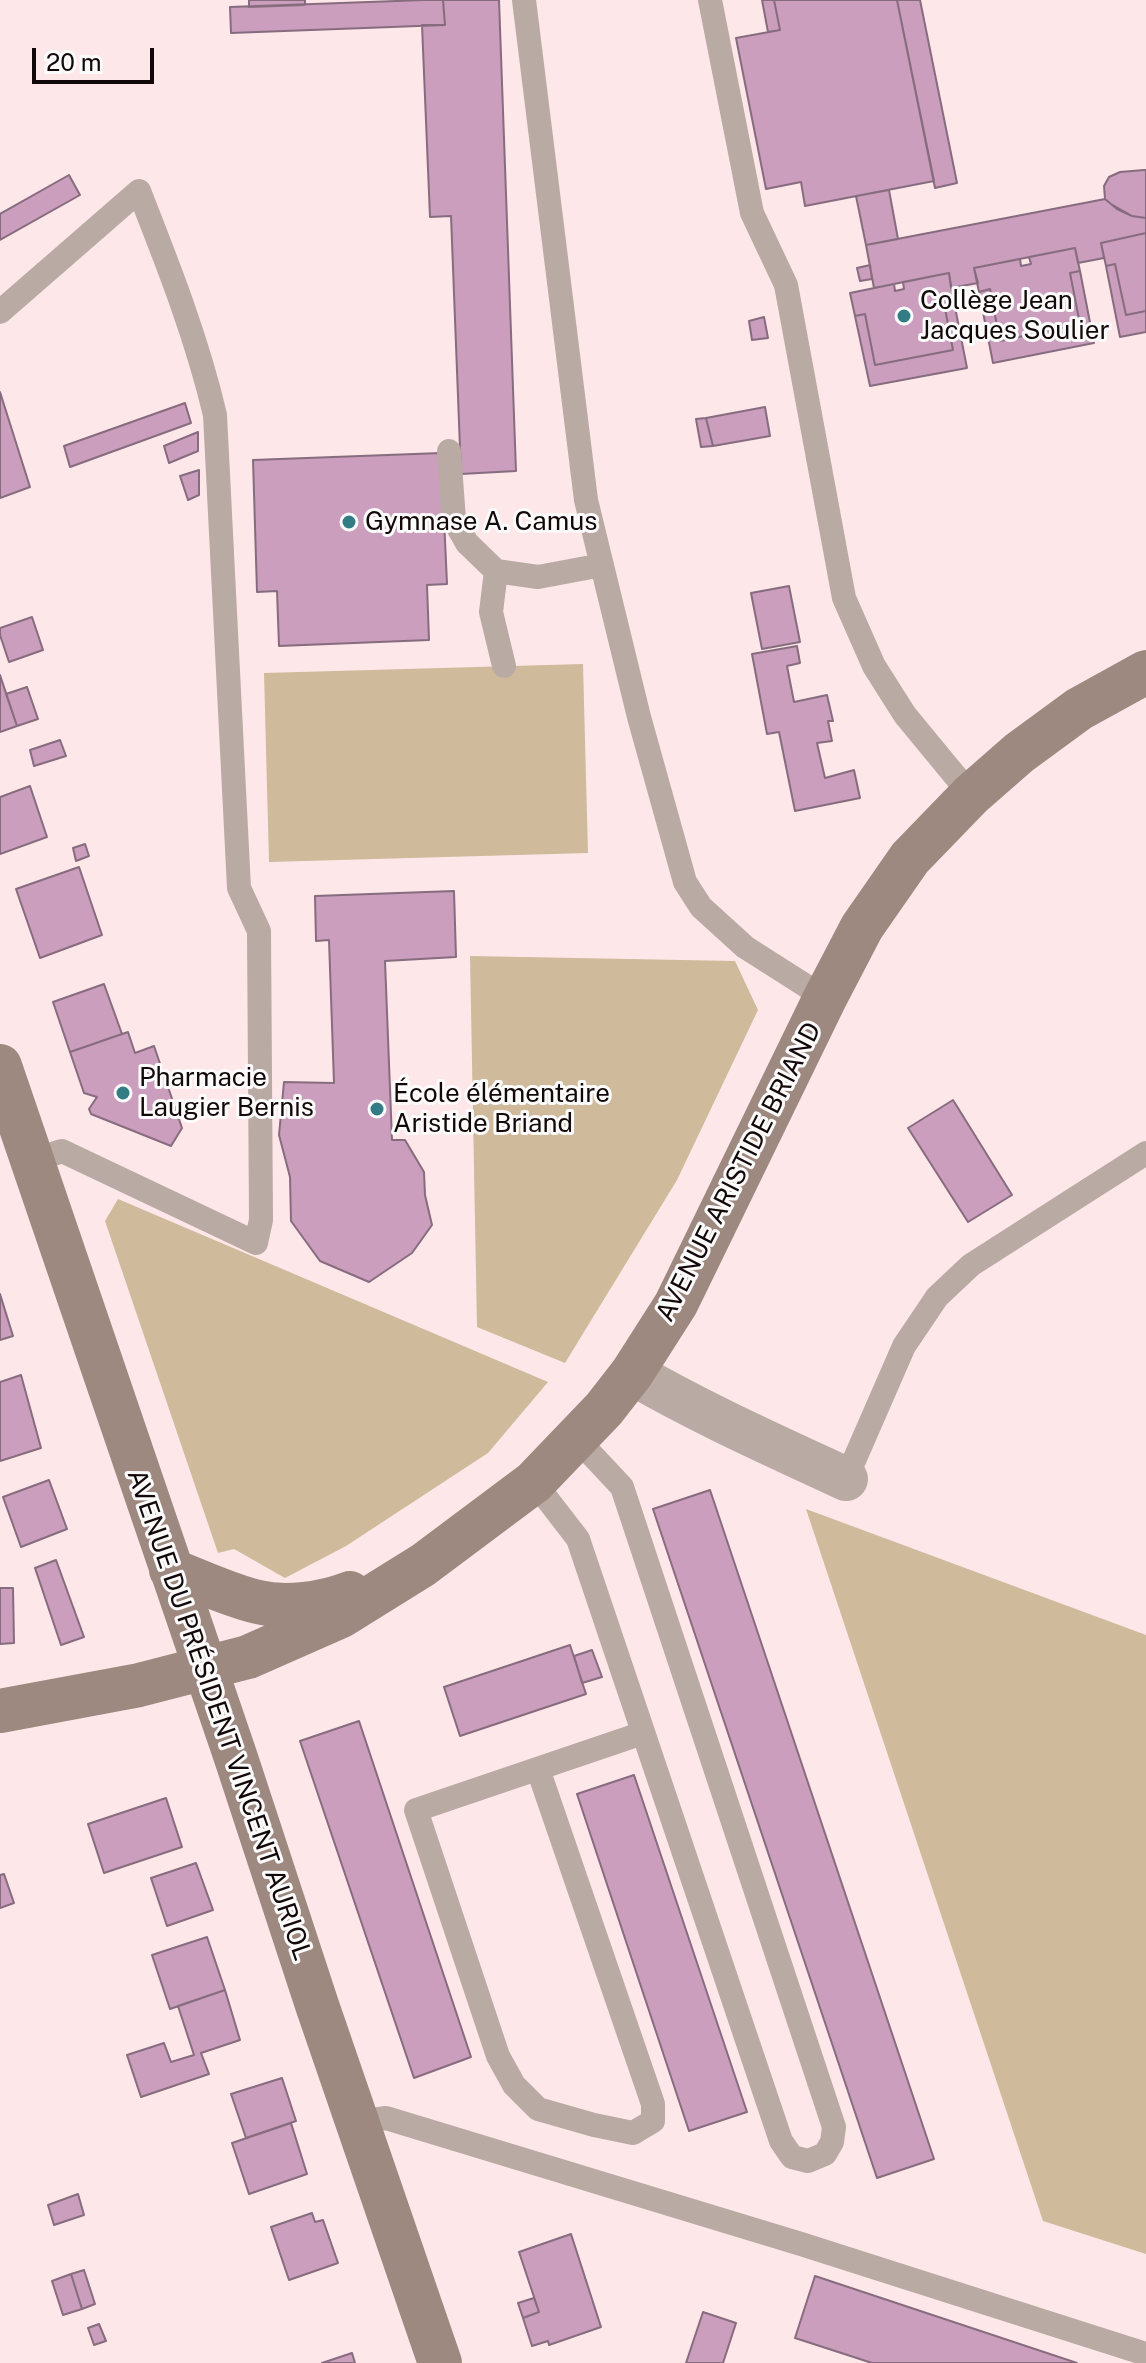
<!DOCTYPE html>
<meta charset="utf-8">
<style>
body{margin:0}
#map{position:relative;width:1146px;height:2363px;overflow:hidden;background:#fee7e9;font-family:"Public Sans",sans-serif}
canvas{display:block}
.scale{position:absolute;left:32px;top:48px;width:122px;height:36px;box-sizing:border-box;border:4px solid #130809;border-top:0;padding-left:10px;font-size:24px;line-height:28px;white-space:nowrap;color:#130809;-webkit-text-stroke:6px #fbfbfb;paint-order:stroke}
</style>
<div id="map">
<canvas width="1146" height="2363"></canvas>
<div class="scale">20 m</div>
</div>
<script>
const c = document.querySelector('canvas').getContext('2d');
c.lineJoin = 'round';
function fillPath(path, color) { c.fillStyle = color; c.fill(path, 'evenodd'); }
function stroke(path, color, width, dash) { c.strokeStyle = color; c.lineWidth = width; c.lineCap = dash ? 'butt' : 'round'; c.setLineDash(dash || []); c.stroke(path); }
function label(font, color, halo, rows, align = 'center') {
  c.font = font + ' "Public Sans",sans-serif'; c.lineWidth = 6; c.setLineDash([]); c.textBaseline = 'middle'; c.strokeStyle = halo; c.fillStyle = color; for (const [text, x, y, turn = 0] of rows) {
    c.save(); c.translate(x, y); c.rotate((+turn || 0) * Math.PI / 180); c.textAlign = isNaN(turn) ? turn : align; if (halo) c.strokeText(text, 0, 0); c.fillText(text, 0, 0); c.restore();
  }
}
const green = new Path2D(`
 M 583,664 L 588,853 L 269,862 L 264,673 Z
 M 470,956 L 735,961 L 758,1010 L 677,1180 L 565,1363 L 477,1327 Z
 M 118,1199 L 548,1382 L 488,1453 L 346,1546 L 285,1578 L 234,1549 L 218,1553 L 105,1221 Z
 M 806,1509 L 1146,1635 L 1146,2254 L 1043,2221 Z`);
const building = new Path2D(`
 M 249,0 L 305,0 L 305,5 L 249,7 Z
 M 424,0 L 443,0 L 445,25 L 231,33 L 230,7 Z
 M 443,0 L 499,0 L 516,471 L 461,474 L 451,216 L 430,217 L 422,25 L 445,25 Z
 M 762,0 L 774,0 L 780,30 L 768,32 Z
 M 774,0 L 897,0 L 934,181 L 805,206 L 801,182 L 766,189 L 736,38 L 780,30 Z
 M 897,0 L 920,0 L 957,183 L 935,188 Z
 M 1144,170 L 1146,170 L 1146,218 L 1132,216 L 1111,204 L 1105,199 L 1104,186 L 1109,177 L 1120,172 Z
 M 69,175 L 80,195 L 0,240 L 0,214 Z
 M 889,190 L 898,239 L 866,245 L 856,196 Z
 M 1105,199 L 1117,209 L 1132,216 L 1146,218 L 1146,233 L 1101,243 L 1104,258 L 1078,263 L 1075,248 L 974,268 L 978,283 L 951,288 L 949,273 L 874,288 L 866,245 Z
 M 1146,233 L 1146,311 L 1126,315 L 1115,264 L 1106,266 L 1101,243 Z
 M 1075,248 L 1080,271 L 1070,273 L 1080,324 L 1000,341 L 990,289 L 979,292 L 974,268 L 1020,259 L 1021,266 L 1031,264 L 1029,257 Z
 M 1115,264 L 1126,315 L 1146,311 L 1146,332 L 1120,337 L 1106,266 Z
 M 870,265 L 872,279 L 860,281 L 857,268 Z
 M 1080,271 L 1094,343 L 993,363 L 979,292 L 990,289 L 1000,341 L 1080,324 L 1070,273 Z
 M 949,273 L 953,297 L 943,298 L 953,350 L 875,365 L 865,314 L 855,316 L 850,293 L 894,284 L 895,291 L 904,289 L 903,282 Z
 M 953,297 L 967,368 L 870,386 L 855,316 L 865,314 L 875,365 L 953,350 L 943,298 Z
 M 764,317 L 768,338 L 752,340 L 749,321 Z
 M 0,392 L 30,487 L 0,498 Z
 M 185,403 L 191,423 L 70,467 L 64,446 Z
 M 765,407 L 770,436 L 713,446 L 706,418 Z
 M 706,418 L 713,446 L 701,447 L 696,419 Z
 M 198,432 L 198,451 L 169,463 L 164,446 Z
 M 441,453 L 447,584 L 427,585 L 429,640 L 279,646 L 277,591 L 257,592 L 253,460 Z
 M 199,470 L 199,495 L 188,500 L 180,476 Z
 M 789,586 L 800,642 L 762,649 L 751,593 Z
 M 32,617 L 43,650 L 9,662 L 0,635 L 0,628 Z
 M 797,646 L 800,663 L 787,666 L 794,702 L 827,695 L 833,721 L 828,721 L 832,741 L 817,743 L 825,778 L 854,770 L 860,798 L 795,811 L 779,732 L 767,734 L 752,654 Z
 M 0,675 L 17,726 L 0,732 Z
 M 27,687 L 38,719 L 17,726 L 6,694 Z
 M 60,740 L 66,756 L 34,766 L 30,750 Z
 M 30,786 L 47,837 L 0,854 L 0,797 Z
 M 85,844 L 89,856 L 76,861 L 73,848 Z
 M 79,867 L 102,935 L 40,958 L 16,889 Z
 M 454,891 L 456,957 L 385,961 L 392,1140 L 405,1140 L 424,1172 L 425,1195 L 432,1225 L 412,1253 L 369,1282 L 320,1261 L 291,1221 L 290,1177 L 279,1135 L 284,1082 L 334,1083 L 329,940 L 316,941 L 315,896 Z
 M 104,984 L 122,1034 L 70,1052 L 53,1002 Z
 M 128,1032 L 135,1053 L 154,1046 L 182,1128 L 171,1146 L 91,1114 L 89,1109 L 97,1097 L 84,1093 L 70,1052 Z
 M 953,1100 L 1012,1195 L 968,1222 L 908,1128 Z
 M 0,1294 L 13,1336 L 0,1340 Z
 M 21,1375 L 41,1448 L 0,1461 L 0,1382 Z
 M 49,1480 L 67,1529 L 21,1547 L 3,1497 Z
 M 710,1490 L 934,2159 L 877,2178 L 653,1509 Z
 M 56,1560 L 84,1637 L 61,1645 L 35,1568 Z
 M 0,1588 L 13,1588 L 14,1643 L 0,1644 Z
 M 570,1645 L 586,1694 L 460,1736 L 444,1687 Z
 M 592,1650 L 602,1677 L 582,1683 L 574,1656 Z
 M 359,1721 L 471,2057 L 414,2078 L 300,1741 Z
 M 634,1775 L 747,2112 L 689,2131 L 577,1794 Z
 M 166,1798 L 182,1847 L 104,1873 L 88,1824 Z
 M 196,1863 L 213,1910 L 167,1926 L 151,1878 Z
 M 4,1874 L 14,1903 L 0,1908 L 0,1875 Z
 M 207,1937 L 225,1990 L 170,2009 L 152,1955 Z
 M 225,1990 L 240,2040 L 201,2053 L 209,2074 L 141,2097 L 127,2055 L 164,2043 L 171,2062 L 194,2055 L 178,2006 Z
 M 282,2078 L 296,2121 L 246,2138 L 231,2094 Z
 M 291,2123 L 307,2174 L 249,2194 L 232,2143 Z
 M 78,2194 L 84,2215 L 54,2225 L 48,2205 Z
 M 312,2213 L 315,2222 L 323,2220 L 338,2263 L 289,2280 L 271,2227 Z
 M 571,2234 L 601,2327 L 549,2345 L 548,2341 L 532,2346 L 523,2318 L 539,2312 L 519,2252 Z
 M 84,2270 L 95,2304 L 82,2309 L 71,2274 Z
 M 71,2274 L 82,2309 L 63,2315 L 52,2281 Z
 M 815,2276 L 1077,2363 L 872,2363 L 795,2338 Z
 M 534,2298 L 539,2312 L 523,2318 L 518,2303 Z
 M 703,2312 L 736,2323 L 723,2363 L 686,2363 Z
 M 99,2324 L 106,2341 L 94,2345 L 88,2328 Z
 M 352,2353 L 355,2363 L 322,2363 Z`);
const service = new Path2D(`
 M 524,0 L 586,500 L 639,717 L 685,882 L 701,907 L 745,947 L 825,998
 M 710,0 L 752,213 L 786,285 L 844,598 L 874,666 L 905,715 L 971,795
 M 0,312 L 139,191 C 168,265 197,338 215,415 L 239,888 L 259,931 L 261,1220 L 256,1243 L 62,1151 L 32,1161
 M 449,451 L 454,520 L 467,543 L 496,571 L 538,577 L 602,565
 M 496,571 L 491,612 L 504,666
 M 846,1479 L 904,1346 L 937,1297 L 971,1265 L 1146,1153
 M 534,1482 L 578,1539 L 781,2141 L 792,2157 L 808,2161 L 825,2154 L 832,2142 L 834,2127 L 622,1487 L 577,1439
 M 538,1769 L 653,2104 L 653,2121 L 633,2133 L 594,2125 L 538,2109 L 514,2085 L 498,2056 L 416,1810 L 643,1733
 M 358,2122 L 386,2118 L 801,2244 L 1146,2354`);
const minor = new Path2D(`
 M 632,1373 C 701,1413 773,1445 846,1479`);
const secondary = new Path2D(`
 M 0,1066 L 236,1758 L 317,2005 L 440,2363
 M 171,1570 C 200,1581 228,1595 258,1602 C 286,1609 324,1603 350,1593
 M 0,1711 L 139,1685 L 248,1657 L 341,1616 L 423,1565 L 534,1482 L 604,1409 L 632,1373 L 676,1304 L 825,998 L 862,927 L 910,858 L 971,795 L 1019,753 L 1079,709 L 1146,672`);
const markers = [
 [904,316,8,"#347c85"],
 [349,522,8,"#347c85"],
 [123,1093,8,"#347c85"],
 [377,1109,8,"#347c85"]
];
const poiNames = [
 ["Collège Jean",920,301],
 ["Jacques Soulier",920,331],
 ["Gymnase A. Camus",365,522],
 ["Pharmacie",139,1078],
 ["Laugier Bernis",139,1108],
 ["École élémentaire",393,1094],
 ["Aristide Briand",393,1124]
];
const streetNames = [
 ["AVENUE ARISTIDE BRIAND",739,1172,-63],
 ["AVENUE DU PRÉSIDENT VINCENT AURIOL",219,1715,71]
];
fillPath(green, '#cfba9b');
fillPath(building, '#ca9ebc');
stroke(building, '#866c7e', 2);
stroke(service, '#b9aaa4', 24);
stroke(minor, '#b9aaa4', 44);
stroke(secondary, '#9e8981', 44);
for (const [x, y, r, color] of markers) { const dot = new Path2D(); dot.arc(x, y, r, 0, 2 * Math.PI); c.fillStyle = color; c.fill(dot); stroke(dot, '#fbfbfb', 3); }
label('26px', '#130809', '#fbfbfb', poiNames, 'left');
label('26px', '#130809', '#fbfbfb', streetNames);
</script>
